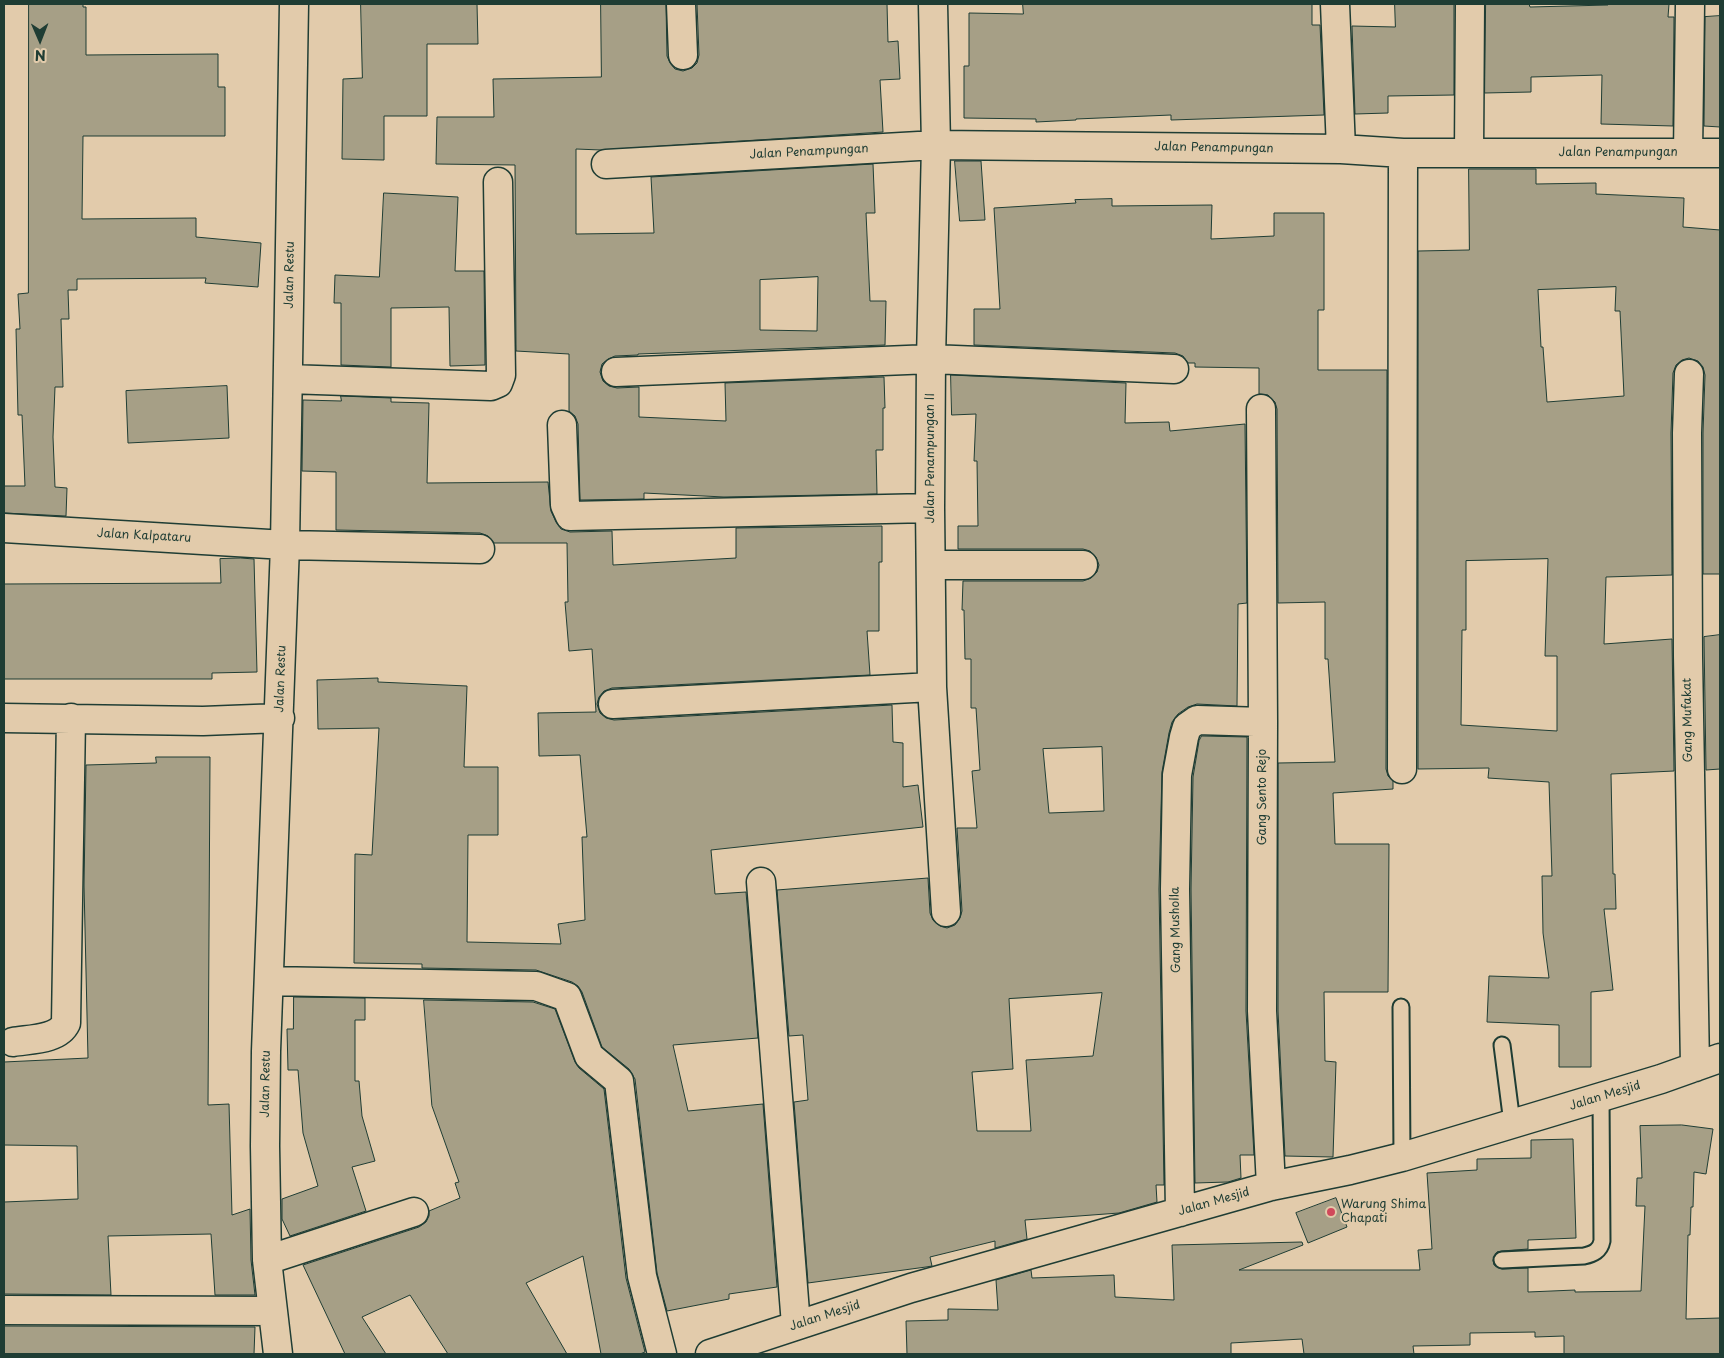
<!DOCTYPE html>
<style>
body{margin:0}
#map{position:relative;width:1724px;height:1358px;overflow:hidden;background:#e2cbab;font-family:"Playpen Sans",sans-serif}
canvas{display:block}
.frame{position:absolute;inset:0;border:5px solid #1f3d34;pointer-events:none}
.north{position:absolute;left:15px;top:15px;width:50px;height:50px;-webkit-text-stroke:4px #e2cbab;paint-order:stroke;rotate:179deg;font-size:14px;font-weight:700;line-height:20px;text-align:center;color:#1f3d34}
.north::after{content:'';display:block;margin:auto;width:18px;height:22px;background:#1f3d34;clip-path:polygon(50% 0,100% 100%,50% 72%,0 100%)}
</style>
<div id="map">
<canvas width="1724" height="1358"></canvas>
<div class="frame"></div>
<div class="north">N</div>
</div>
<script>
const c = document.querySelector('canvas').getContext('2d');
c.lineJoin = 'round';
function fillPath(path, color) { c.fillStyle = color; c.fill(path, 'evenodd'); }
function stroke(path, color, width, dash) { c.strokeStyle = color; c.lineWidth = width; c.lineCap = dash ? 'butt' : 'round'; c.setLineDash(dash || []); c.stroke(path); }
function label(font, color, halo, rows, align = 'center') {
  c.font = font + ' "Playpen Sans",sans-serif'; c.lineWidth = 4; c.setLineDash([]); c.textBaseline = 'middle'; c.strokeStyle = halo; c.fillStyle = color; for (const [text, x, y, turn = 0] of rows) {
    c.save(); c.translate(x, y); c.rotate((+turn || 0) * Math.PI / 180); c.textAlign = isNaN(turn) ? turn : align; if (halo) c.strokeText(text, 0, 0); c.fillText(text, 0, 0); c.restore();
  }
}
const building = new Path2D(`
 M 29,4 L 83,4 L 83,7 L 86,7 L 86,55 L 218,54 L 218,87 L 225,87 L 225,136 L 83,136 L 82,219 L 196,218 L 196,237 L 261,243 L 258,287 L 205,283 L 206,278 L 77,279 L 77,290 L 68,290 L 69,319 L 61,319 L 63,387 L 55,387 L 53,437 L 55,487 L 67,488 L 66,516 L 4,513 L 4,486 L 25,486 L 22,415 L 18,415 L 16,329 L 20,329 L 18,294 L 28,293 Z
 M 361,4 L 477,4 L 478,44 L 427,44 L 427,116 L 384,116 L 384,160 L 342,159 L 343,79 L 362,78 Z
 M 601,4 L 666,4 L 667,56 L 670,63 L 675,69 L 683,71 L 692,68 L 697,63 L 699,55 L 697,4 L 887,4 L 888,42 L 898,41 L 900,79 L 880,80 L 883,132 L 601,150 L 576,149 L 576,234 L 654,233 L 651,177 L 873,164 L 875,213 L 866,213 L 870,301 L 886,301 L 885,345 L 638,354 L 638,355 L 615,356 L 608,359 L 602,364 L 600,372 L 603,381 L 609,386 L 617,388 L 639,387 L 639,417 L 726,421 L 725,383 L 884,377 L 885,408 L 883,408 L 883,450 L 876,450 L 877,494 L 724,497 L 644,493 L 644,499 L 580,500 L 578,424 L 575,416 L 569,411 L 569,354 L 516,351 L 515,165 L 436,164 L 437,117 L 494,117 L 493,79 L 601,77 ZM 818,277 L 817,331 L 760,330 L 760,280 Z
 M 1023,4 L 1312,4 L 1312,25 L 1320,25 L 1324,115 L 1171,120 L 1171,115 L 1076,119 L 1076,120 L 1036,122 L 1036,119 L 964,118 L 964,66 L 969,66 L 969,13 L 1023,14 Z
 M 1395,4 L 1454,4 L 1454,95 L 1388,96 L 1388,113 L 1355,114 L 1352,26 L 1395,27 Z
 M 1486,4 L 1529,4 L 1530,7 L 1608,5 L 1608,4 L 1669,4 L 1668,17 L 1674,17 L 1673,126 L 1601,124 L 1602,75 L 1531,77 L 1531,92 L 1485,93 Z
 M 1720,16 L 1720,127 L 1704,126 L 1705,17 Z
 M 955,161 L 981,161 L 985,220 L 960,221 Z
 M 1469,169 L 1536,169 L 1536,184 L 1596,183 L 1596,194 L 1684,198 L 1683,227 L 1720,230 L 1720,574 L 1703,574 L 1703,433 L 1705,375 L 1703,367 L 1698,361 L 1689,358 L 1682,360 L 1676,365 L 1673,373 L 1671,433 L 1672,575 L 1606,577 L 1604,644 L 1672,639 L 1674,771 L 1611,774 L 1613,874 L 1615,874 L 1616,909 L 1604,909 L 1613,990 L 1591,992 L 1591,1067 L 1559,1067 L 1559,1025 L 1487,1022 L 1489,976 L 1549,978 L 1543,933 L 1542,876 L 1552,876 L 1549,782 L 1488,778 L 1489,768 L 1418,769 L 1418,251 L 1469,250 ZM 1616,287 L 1615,311 L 1620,311 L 1624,396 L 1547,402 L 1543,347 L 1541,347 L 1538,290 ZM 1548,559 L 1545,656 L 1557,656 L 1557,731 L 1461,725 L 1462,630 L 1466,630 L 1466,561 Z
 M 384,193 L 458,197 L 455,271 L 484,271 L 485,365 L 450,366 L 449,307 L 391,308 L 391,367 L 341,365 L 341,303 L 334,303 L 335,275 L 379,277 Z
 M 1112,199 L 1112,206 L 1212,205 L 1211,239 L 1274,236 L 1274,213 L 1324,213 L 1324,310 L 1318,310 L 1318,370 L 1387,370 L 1386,769 L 1388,776 L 1393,781 L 1393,789 L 1333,793 L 1335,844 L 1389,844 L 1388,992 L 1324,992 L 1325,1061 L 1336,1062 L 1333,1157 L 1285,1156 L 1278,1011 L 1278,763 L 1335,762 L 1328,659 L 1325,659 L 1325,602 L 1278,603 L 1277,409 L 1275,402 L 1268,395 L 1259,394 L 1259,368 L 1195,367 L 1195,363 L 1188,363 L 1183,356 L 1175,353 L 974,345 L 974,309 L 1000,309 L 994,208 L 1076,203 L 1075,200 Z
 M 951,375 L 1126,383 L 1125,423 L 1169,422 L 1170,431 L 1245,424 L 1247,603 L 1238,604 L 1237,706 L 1197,704 L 1188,707 L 1178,714 L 1172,722 L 1169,733 L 1162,772 L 1159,889 L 1164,1185 L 1156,1185 L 1157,1202 L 1119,1213 L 1025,1220 L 1027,1239 L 995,1248 L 995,1241 L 930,1257 L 932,1266 L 926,1267 L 808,1283 L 794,1102 L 808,1100 L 803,1035 L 789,1036 L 777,890 L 928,878 L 930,913 L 933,920 L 940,926 L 947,928 L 955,925 L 960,918 L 962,911 L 957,828 L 977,828 L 972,771 L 980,770 L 976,708 L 971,708 L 971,659 L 965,659 L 964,610 L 962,610 L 963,581 L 1083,581 L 1091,578 L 1097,572 L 1099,565 L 1096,557 L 1090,551 L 1083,549 L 958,549 L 958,526 L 978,526 L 977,461 L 974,461 L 976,414 L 952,415 ZM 1102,747 L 1104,811 L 1049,813 L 1043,749 ZM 1102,993 L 1093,1056 L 1026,1060 L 1031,1131 L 977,1131 L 972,1072 L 1013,1069 L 1009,999 Z
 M 227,386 L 229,438 L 128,443 L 126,391 Z
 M 341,396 L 391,398 L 391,402 L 429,403 L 427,483 L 548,482 L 551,511 L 556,522 L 561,529 L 570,532 L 612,531 L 613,565 L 736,558 L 736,528 L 882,526 L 882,562 L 879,562 L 879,631 L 867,631 L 870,675 L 612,688 L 604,691 L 599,697 L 597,704 L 600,713 L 606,718 L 614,720 L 892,705 L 893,742 L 903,743 L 903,787 L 918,785 L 923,827 L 711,850 L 715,894 L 746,892 L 758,1038 L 673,1045 L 688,1111 L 763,1104 L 777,1287 L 729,1294 L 729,1299 L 667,1311 L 657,1273 L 635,1079 L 629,1069 L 602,1047 L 582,992 L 578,986 L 572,982 L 536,970 L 422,968 L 422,964 L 354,963 L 355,854 L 372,855 L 379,728 L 318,729 L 317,680 L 378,678 L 378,682 L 467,686 L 464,767 L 498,767 L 498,835 L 468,835 L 467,942 L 561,944 L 558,924 L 585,920 L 582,837 L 587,837 L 580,755 L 539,756 L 538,713 L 596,712 L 592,649 L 569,651 L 565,602 L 568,602 L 567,543 L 494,543 L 488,536 L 480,533 L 336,530 L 336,472 L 302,471 L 303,400 L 341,401 Z
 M 241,558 L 254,559 L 257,672 L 212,673 L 212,679 L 4,679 L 4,584 L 221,583 L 220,559 Z
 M 1720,635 L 1720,769 L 1706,770 L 1704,637 Z
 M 1202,736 L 1247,737 L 1246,1011 L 1254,1155 L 1240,1155 L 1241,1178 L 1228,1182 L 1195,1183 L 1191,889 L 1193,777 L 1199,741 Z
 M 156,757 L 210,757 L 208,1105 L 229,1104 L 232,1215 L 250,1209 L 251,1260 L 255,1295 L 215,1295 L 211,1234 L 108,1236 L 111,1295 L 4,1294 L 4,1202 L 78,1199 L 77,1146 L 4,1145 L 4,1062 L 88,1058 L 84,885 L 86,765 L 156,763 Z
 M 294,997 L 365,998 L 365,1020 L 355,1020 L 355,1081 L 359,1081 L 362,1116 L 375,1161 L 352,1167 L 366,1211 L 290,1236 L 282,1219 L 282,1199 L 318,1186 L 303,1133 L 298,1070 L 288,1070 L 287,1029 L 293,1029 Z
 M 424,1000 L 533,1002 L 555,1009 L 575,1062 L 579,1068 L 604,1089 L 626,1278 L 645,1352 L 640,1354 L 601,1354 L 583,1256 L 526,1283 L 567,1354 L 448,1354 L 410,1295 L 362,1317 L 386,1354 L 345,1354 L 303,1265 L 419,1227 L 426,1222 L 429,1216 L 429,1211 L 460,1198 L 455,1183 L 459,1182 L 432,1106 Z
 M 1682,1125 L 1713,1129 L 1706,1174 L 1694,1172 L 1693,1207 L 1691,1207 L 1690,1235 L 1688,1235 L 1686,1319 L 1720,1318 L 1720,1354 L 1564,1354 L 1564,1336 L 1535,1337 L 1535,1332 L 1470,1333 L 1470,1345 L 1413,1346 L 1414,1354 L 1304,1354 L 1302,1339 L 1231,1343 L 1231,1354 L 907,1354 L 906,1321 L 948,1320 L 948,1309 L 998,1310 L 996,1280 L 1031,1270 L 1032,1278 L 1114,1275 L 1115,1297 L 1174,1300 L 1172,1245 L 1302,1242 L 1303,1245 L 1239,1270 L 1420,1270 L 1418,1250 L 1432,1249 L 1427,1173 L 1477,1170 L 1477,1159 L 1531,1158 L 1531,1140 L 1573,1139 L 1576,1238 L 1528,1240 L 1528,1249 L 1502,1251 L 1497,1252 L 1493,1260 L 1494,1265 L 1502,1269 L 1528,1268 L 1528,1292 L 1575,1290 L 1575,1292 L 1641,1291 L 1645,1206 L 1636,1206 L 1637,1178 L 1642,1178 L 1640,1126 Z
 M 1336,1198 L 1347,1227 L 1308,1243 L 1296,1213 Z
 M 4,1326 L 255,1327 L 254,1354 L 4,1354 Z`);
const service = new Path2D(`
 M 1401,1007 L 1402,1157
 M 1502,1045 L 1512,1123
 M 1502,1260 L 1584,1256 C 1593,1254 1600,1251 1602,1241 L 1601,1097`);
const minor = new Path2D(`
 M 681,4 L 683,55
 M 933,4 L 936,145 L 931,359 L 930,508 L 932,687 L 946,912
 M 1335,4 L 1341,149
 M 1469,152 L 1470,4
 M 1688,153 L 1690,4
 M 606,164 L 936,145 L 1341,149 L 1403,153 L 1720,153
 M 616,372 L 931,359 L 1174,369
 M 1689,374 L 1687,433 L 1688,656 L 1695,1067
 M 288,379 L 491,386 L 498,383 L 501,375 L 498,182
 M 1261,409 L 1263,722 L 1262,1011 L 1271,1186
 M 562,425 L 565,505 L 570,516 L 930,508
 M 4,528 L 285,545 L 480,549
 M 931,565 L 1083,565
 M 613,704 L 932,687
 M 4,718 L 203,721 L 280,718
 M 1402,769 L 1403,153
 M 761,882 L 796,1325
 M 269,981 L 536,986 L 567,997 L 589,1056 L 619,1081 L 642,1276 L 662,1354
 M 13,1042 C 30,1039 58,1040 66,1023 L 71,718
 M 1180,1212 L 1175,889 L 1177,775 L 1184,737 L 1187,727 L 1197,720 L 1263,722
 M 267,1260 L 414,1212
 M 4,1310 L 272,1311
 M 278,1354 L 267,1260 L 265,1146 L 266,1051 L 285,545 L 294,4
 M 710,1354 L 911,1288 L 1271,1186 L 1350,1170 L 1402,1157 L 1661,1079 L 1720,1058`);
const markers = [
 [1331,1212,5,"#d1495b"]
];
const streetNames = [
 ["Jalan Penampungan",1214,148,1],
 ["Jalan Penampungan",809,152,-3],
 ["Jalan Penampungan",1618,153],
 ["Jalan Restu",290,275,-89],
 ["Jalan Penampungan II",931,458,-90],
 ["Jalan Kalpataru",144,536,3],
 ["Jalan Restu",281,679,-88],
 ["Gang Mufakat",1688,720,-91],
 ["Gang Sento Rejo",1263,797,-90],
 ["Gang Musholla",1176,930,-91],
 ["Jalan Restu",266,1084,-89],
 ["Jalan Mesjid",1605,1096,-17],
 ["Jalan Mesjid",1214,1202,-16],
 ["Jalan Mesjid",825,1316,-18]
];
const poiNames = [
 ["Warung Shima",1341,1205],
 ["Chapati",1341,1219]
];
fillPath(building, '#a69f86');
stroke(building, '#1f3d34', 1);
stroke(service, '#1f3d34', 19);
stroke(minor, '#1f3d34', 31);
stroke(service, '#e2cbab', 15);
stroke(minor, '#e2cbab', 28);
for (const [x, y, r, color] of markers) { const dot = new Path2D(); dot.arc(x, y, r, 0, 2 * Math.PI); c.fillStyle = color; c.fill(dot); stroke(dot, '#e2cbab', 2); }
label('12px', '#1f3d34', '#e2cbab', streetNames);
label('12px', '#1f3d34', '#e2cbab', poiNames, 'left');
</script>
